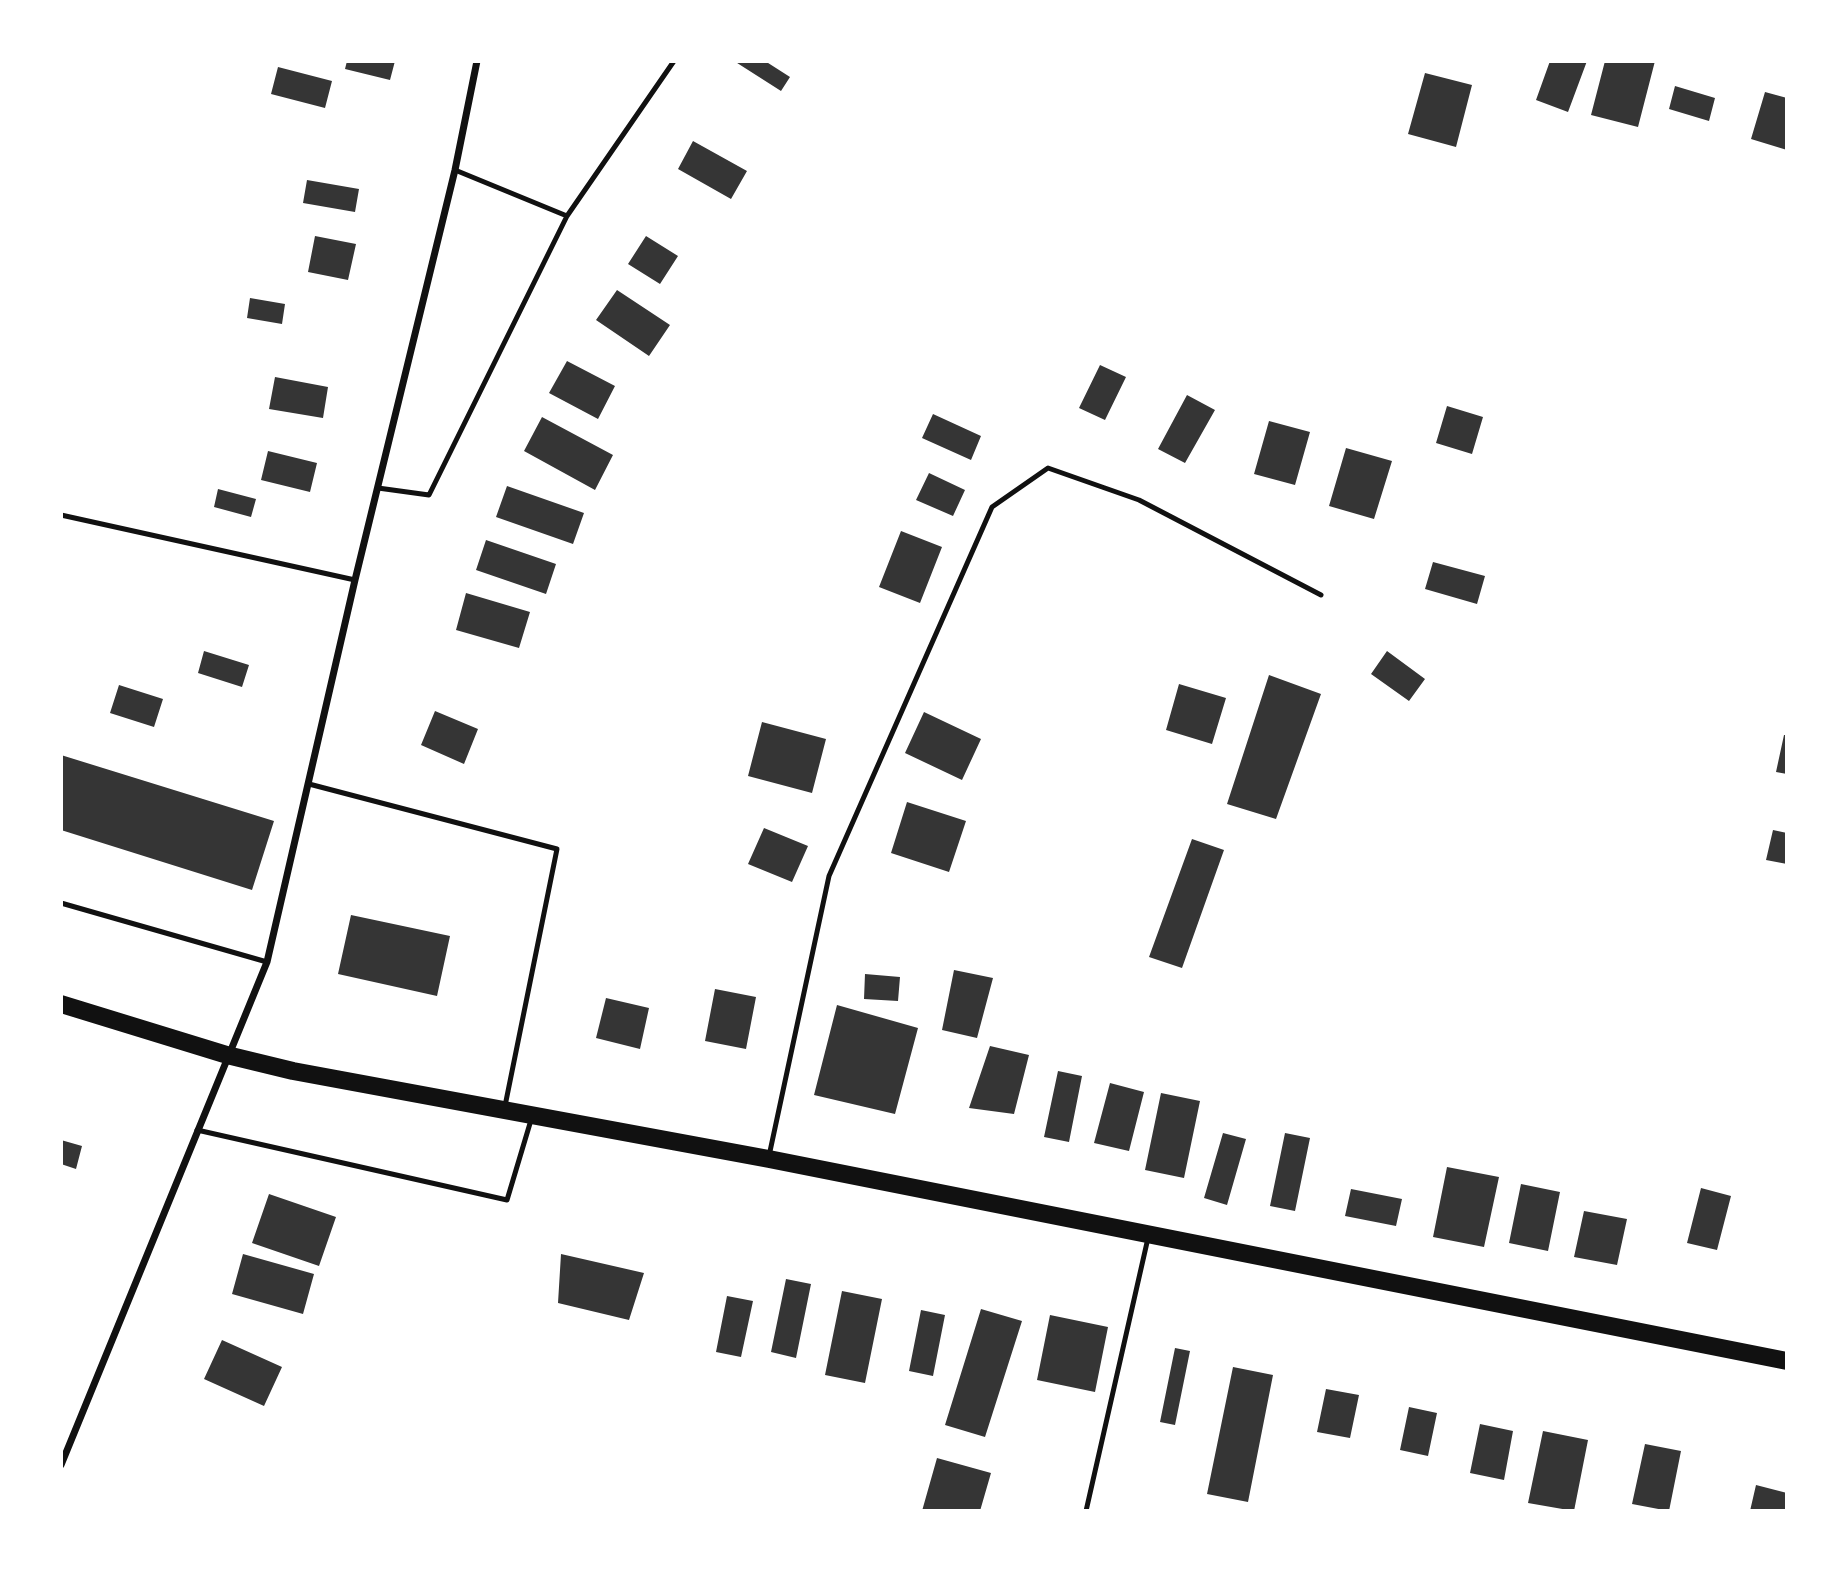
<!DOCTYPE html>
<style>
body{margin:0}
#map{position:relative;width:1848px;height:1572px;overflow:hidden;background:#fff;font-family:Rubik,sans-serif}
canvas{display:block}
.frame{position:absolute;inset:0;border:63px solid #fff;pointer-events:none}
</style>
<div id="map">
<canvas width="1848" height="1572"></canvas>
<div class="frame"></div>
</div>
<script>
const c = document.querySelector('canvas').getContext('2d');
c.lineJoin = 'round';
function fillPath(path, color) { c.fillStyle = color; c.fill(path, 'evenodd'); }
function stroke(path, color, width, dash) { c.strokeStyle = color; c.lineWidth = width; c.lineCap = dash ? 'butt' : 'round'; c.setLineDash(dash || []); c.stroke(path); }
const building = new Path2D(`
 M 347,61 L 395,61 L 390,80 L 345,69 Z
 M 734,61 L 765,61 L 790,77 L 781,91 Z
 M 1550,61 L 1587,61 L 1568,112 L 1536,100 Z
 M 1605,61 L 1655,61 L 1638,127 L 1591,115 Z
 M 278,67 L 332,81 L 325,108 L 271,94 Z
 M 1425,73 L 1472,85 L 1456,147 L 1408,134 Z
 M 1675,86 L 1715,98 L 1709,121 L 1669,109 Z
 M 1765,92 L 1787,98 L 1787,150 L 1751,139 Z
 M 693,141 L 747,171 L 731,199 L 678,169 Z
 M 307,180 L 359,189 L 355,212 L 303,203 Z
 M 315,236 L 356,244 L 348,280 L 308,272 Z
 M 646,236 L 678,256 L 660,284 L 628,264 Z
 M 617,290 L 670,325 L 649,356 L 596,320 Z
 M 250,298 L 285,304 L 282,324 L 247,318 Z
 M 567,361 L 615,386 L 598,419 L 549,393 Z
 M 1100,365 L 1126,377 L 1105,420 L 1079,408 Z
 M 275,377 L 328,387 L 323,418 L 269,409 Z
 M 1187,395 L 1215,410 L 1185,463 L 1158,449 Z
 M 1447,406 L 1483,417 L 1472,454 L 1436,443 Z
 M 933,414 L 981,436 L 971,460 L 922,438 Z
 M 542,417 L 613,455 L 595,490 L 524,451 Z
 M 1269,421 L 1310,432 L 1295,485 L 1254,474 Z
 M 1346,448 L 1392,461 L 1374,519 L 1329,506 Z
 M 268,451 L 317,463 L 310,492 L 261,480 Z
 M 929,473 L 965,490 L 953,516 L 916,500 Z
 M 507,486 L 584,513 L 573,544 L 496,517 Z
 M 218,489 L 256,499 L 251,517 L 214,507 Z
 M 901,531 L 942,547 L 920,603 L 879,587 Z
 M 486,540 L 556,564 L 546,594 L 476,570 Z
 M 1433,562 L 1485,576 L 1477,604 L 1425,589 Z
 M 466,593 L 530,612 L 519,648 L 456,630 Z
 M 204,651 L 249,665 L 242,687 L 198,673 Z
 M 1387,651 L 1425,679 L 1409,701 L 1371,674 Z
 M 1269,675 L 1321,694 L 1276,819 L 1227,804 Z
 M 1179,684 L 1226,698 L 1212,744 L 1166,730 Z
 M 119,685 L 163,699 L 154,727 L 110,713 Z
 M 435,711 L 478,729 L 464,764 L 421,745 Z
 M 924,712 L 981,739 L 962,780 L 905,753 Z
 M 762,722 L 826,739 L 812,793 L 748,776 Z
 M 1784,735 L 1787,735 L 1787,774 L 1776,772 Z
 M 61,755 L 274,821 L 252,890 L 61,830 Z
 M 907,802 L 966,821 L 949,872 L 891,853 Z
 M 764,828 L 808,846 L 792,882 L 748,864 Z
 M 1773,830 L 1787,833 L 1787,864 L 1766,860 Z
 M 1192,839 L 1224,850 L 1182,968 L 1149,957 Z
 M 351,915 L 450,936 L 437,996 L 338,974 Z
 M 954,970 L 993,978 L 977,1038 L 942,1030 Z
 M 865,974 L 900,977 L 898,1001 L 864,999 Z
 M 715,989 L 756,997 L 746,1049 L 705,1041 Z
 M 606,998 L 649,1008 L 640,1049 L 596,1038 Z
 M 837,1005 L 918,1028 L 895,1114 L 814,1095 Z
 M 990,1046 L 1029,1055 L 1014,1114 L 969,1108 Z
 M 1058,1071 L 1082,1076 L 1069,1142 L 1044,1137 Z
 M 1110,1083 L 1144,1092 L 1129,1151 L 1094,1143 Z
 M 1161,1093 L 1200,1101 L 1184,1178 L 1145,1170 Z
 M 1223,1133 L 1246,1139 L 1227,1205 L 1204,1198 Z
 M 1285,1133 L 1310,1138 L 1295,1211 L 1270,1206 Z
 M 61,1140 L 82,1146 L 76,1169 L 61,1164 Z
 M 1447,1167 L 1499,1177 L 1484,1247 L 1433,1237 Z
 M 1521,1184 L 1560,1192 L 1548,1251 L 1509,1243 Z
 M 1701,1188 L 1731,1196 L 1717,1250 L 1687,1243 Z
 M 1351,1189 L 1402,1199 L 1396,1226 L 1345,1216 Z
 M 269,1194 L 336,1217 L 319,1266 L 252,1243 Z
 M 1584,1211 L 1627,1219 L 1617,1265 L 1574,1257 Z
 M 243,1254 L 314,1274 L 303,1314 L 232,1294 Z
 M 561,1254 L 644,1273 L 629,1320 L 558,1303 Z
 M 786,1279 L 811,1284 L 796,1358 L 771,1352 Z
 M 842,1291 L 882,1299 L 865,1383 L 825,1375 Z
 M 727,1296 L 753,1301 L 741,1357 L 716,1352 Z
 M 981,1309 L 1022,1321 L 985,1437 L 945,1425 Z
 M 921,1310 L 945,1315 L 933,1376 L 909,1371 Z
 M 1050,1315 L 1108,1327 L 1095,1392 L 1037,1380 Z
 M 222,1340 L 282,1367 L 264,1406 L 204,1379 Z
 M 1175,1348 L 1190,1351 L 1175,1425 L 1160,1422 Z
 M 1233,1367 L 1273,1375 L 1248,1502 L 1207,1494 Z
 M 1326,1389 L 1359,1395 L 1350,1438 L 1317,1432 Z
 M 1409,1407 L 1437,1413 L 1428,1456 L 1400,1450 Z
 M 1480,1424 L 1513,1431 L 1504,1480 L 1470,1473 Z
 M 1543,1431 L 1588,1440 L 1574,1511 L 1528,1503 Z
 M 1645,1444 L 1681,1451 L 1669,1511 L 1632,1504 Z
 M 937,1458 L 991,1473 L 980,1511 L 922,1511 Z
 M 1756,1485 L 1787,1493 L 1785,1511 L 1750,1511 Z`);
const service = new Path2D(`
 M 455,170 L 567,216 L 674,61
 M 378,488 L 429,495 L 567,216
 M 61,515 L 355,580
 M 309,784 L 557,849 L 505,1106
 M 61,903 L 267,962
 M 197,1130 L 507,1200 L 531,1120
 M 769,1156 L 829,876 L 992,507 L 1048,468 L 1139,500 L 1321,595
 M 1086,1511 L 1148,1238`);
const minor = new Path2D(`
 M 61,1465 L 267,962 L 355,580 L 455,170 L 477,61`);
const primary = new Path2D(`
 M 61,1004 L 227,1055 L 293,1071 L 769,1159 L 1787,1361`);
fillPath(building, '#353535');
stroke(service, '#111', 5);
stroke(minor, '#111', 7);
stroke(primary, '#111', 18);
</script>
